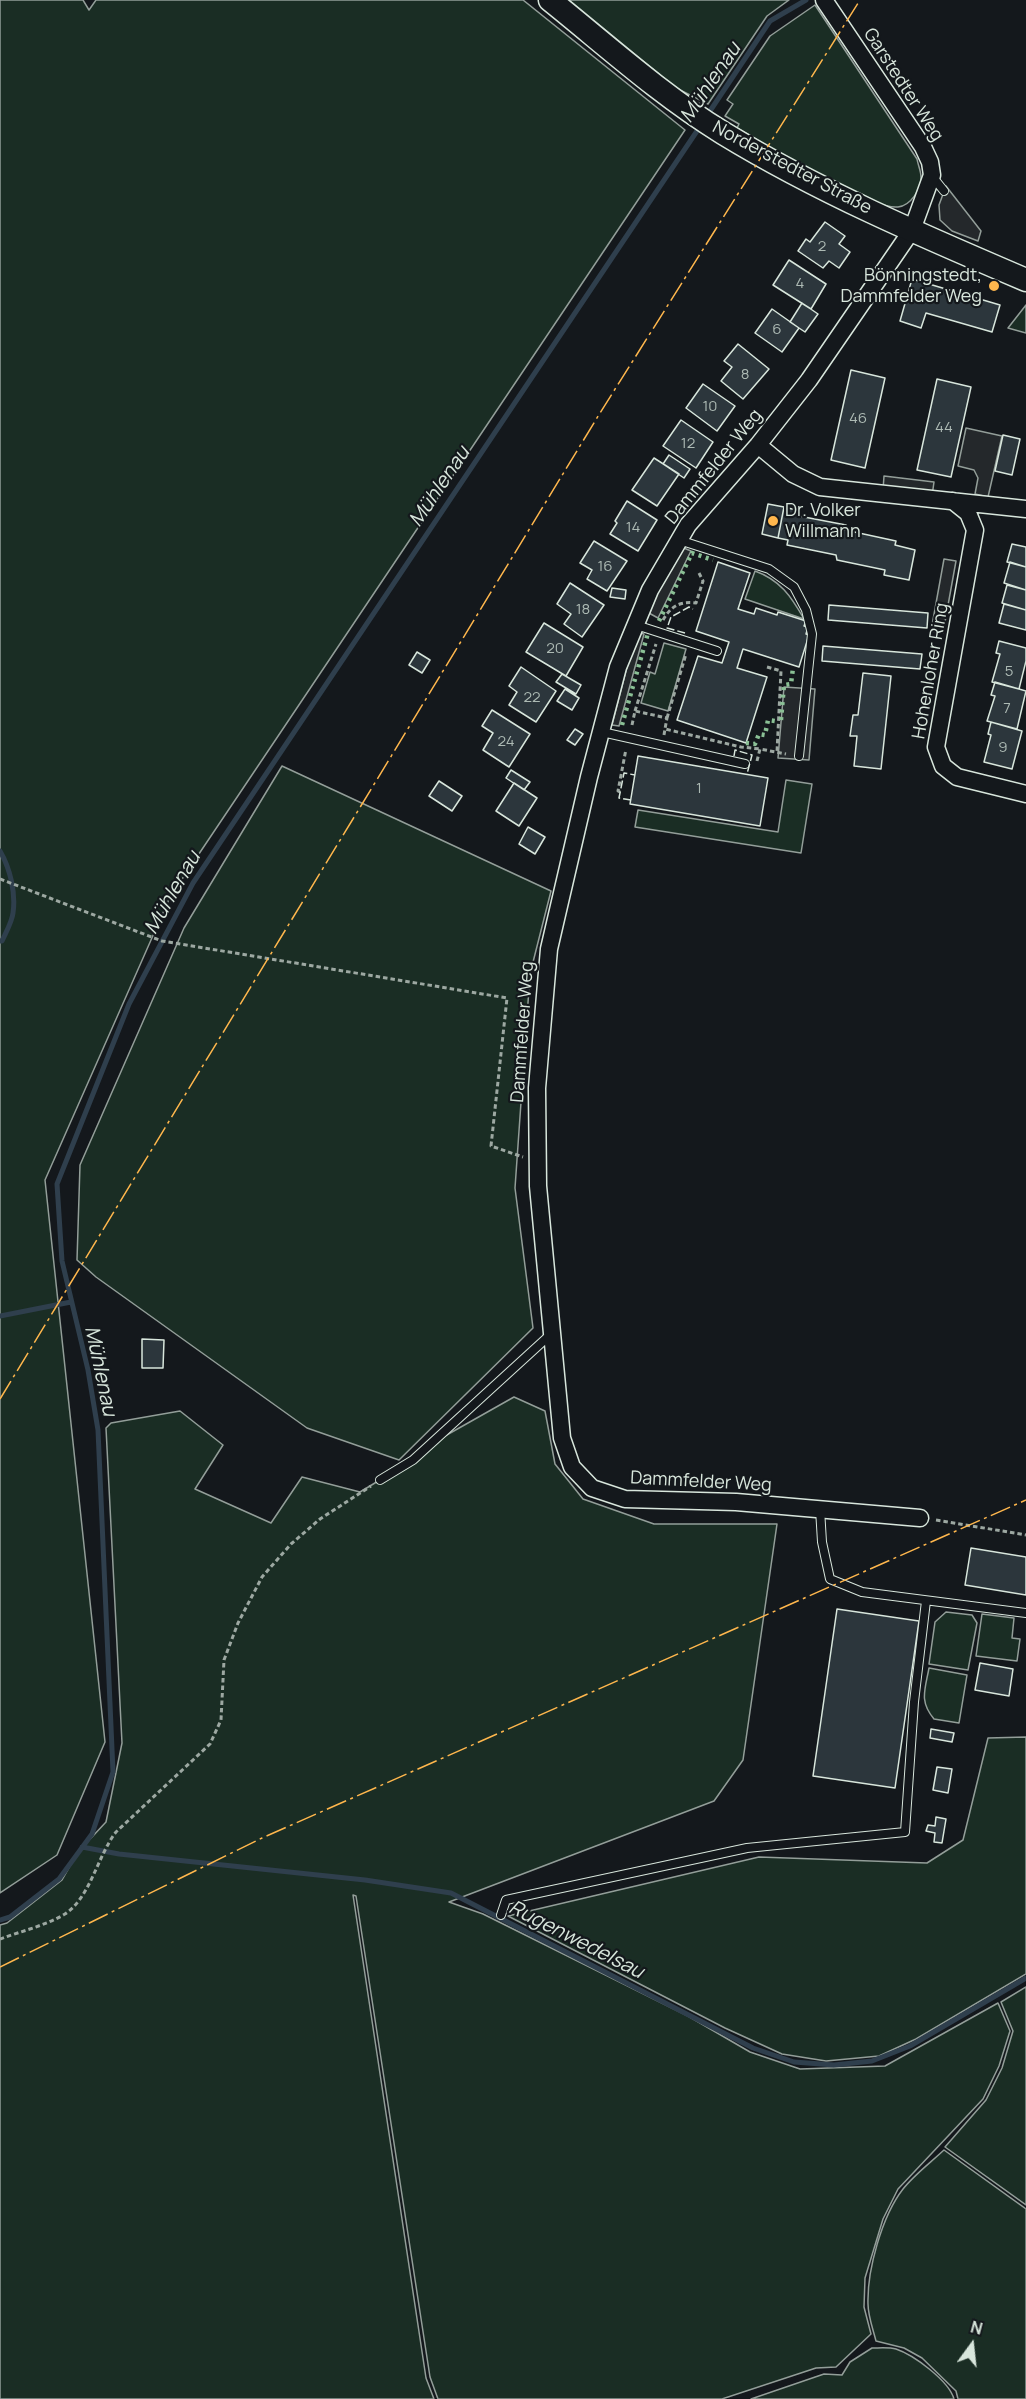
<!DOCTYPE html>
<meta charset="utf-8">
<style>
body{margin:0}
#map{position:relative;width:1026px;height:2399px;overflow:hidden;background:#14181c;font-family:Manrope,sans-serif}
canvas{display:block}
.north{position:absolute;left:942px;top:2315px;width:60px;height:60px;-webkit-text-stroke:4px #14181c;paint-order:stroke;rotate:15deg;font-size:16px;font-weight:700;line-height:24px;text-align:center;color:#d8e6dc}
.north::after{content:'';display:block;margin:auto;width:21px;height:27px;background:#d8e6dc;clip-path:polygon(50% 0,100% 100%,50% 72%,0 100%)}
</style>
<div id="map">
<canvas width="1026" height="2399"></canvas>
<div class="north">N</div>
</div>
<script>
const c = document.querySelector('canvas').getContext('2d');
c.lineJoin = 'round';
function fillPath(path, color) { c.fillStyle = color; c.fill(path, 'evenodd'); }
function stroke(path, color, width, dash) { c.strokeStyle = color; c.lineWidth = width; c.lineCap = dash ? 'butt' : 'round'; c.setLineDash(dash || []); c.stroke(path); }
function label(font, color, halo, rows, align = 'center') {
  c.font = font + ' Manrope,sans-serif'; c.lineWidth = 4.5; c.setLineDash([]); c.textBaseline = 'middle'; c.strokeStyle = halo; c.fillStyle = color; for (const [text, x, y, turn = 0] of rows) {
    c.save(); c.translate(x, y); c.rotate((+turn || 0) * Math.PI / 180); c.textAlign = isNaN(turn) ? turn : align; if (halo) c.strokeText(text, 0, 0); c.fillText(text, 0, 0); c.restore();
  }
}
const green = new Path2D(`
 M 0,0 L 83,0 L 89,10 L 96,0 L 523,0 L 685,130 L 170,897 L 45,1180 L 105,1742 L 57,1855 L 0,1893 Z
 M 569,0 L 789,0 L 767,16 L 708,104 L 676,88 Z
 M 815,5 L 917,159 C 918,165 921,171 921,177 C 922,189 910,206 898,207 C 868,210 767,145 737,128 L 739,124 L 725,116 L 733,104 L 727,100 L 770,36 Z
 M 1026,305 L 1026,333 L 1008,328 Z
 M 755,571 C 780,580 791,596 804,619 L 745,599 Z
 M 664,643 L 686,649 L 668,711 L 641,703 L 650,672 L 655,674 Z
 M 282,766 L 551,891 L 530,974 L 515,1188 L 533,1328 L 399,1460 L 307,1428 L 96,1277 L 77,1260 L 80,1165 L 184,928 Z
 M 786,780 L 812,784 L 801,853 L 635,827 L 638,810 L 778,832 Z
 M 514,1397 L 545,1411 L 555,1464 L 583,1499 L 654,1524 L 777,1524 L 743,1760 L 714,1801 L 449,1902 L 483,1914 L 688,2016 L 750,2052 L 800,2069 L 885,2066 L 998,2003 L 1010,2031 L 999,2066 L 983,2099 L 898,2189 L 883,2219 L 865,2278 L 864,2307 L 871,2334 L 836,2367 L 816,2368 L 722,2399 L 438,2399 L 430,2377 L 356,1896 L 353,1895 L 426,2378 L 434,2399 L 0,2399 L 0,1925 L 7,1923 L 62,1880 L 78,1852 L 106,1822 L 122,1743 L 106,1428 L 111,1423 L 180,1411 L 223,1445 L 195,1489 L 271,1523 L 302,1477 L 360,1492 L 413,1460 L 429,1445 Z
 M 946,1612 L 972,1615 L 977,1623 L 968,1670 L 929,1664 L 935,1622 Z
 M 982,1614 L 1014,1618 L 1012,1638 L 1020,1639 L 1017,1661 L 976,1656 Z
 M 929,1668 L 967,1675 L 959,1723 L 934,1719 C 919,1701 925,1690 929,1668 Z
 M 1026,1737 L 1026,1974 L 916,2039 L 879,2056 L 826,2061 L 782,2054 L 725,2028 L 508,1916 L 759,1857 L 927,1863 L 963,1840 L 988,1738 Z
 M 1026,1987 L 1026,2205 L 945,2147 L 986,2100 L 1002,2068 L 1013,2031 L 1001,2002 Z
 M 944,2150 L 1026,2209 L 1026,2399 L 958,2399 L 956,2391 L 922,2358 L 904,2348 L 876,2341 C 873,2329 868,2316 868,2304 C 867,2270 882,2216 903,2189 C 914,2175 930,2163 944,2150 Z
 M 872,2348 C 879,2348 889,2347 896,2349 C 914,2355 949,2381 954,2399 L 751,2399 L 824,2374 L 842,2375 L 850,2362 Z`);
const parking = new Path2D(`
 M 946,186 L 981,231 L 978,241 L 952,231 L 940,220 L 939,205 Z
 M 966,428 L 1002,436 L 988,497 L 975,494 L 978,478 L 974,470 L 958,466 Z
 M 884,476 L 934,482 L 932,496 L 883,490 Z
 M 679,546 L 691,551 L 658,618 L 647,612 Z
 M 944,559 L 956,561 L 943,633 L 931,631 Z
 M 636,632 L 644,634 L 619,726 L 612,725 Z
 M 784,687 L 815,689 L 809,760 L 778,758 Z`);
const stream = new Path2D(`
 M 706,117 L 770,21 L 806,0
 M 0,851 C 10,868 16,893 13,913 C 12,922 6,932 2,941 L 0,941
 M 0,1316 L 71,1302
 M 82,1847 L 119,1854 L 365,1880 L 451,1893 L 753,2048 L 794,2062 L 834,2065 L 872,2061 L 910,2046 L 1026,1978
 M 0,1920 L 10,1917 L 59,1879 L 92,1834 L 113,1772 L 98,1430 L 88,1370 L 62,1261 L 57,1184 L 129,1004 L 193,883 L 701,125`);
const building = new Path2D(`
 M 825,222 L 845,236 L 839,244 L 850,252 L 839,268 L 829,261 L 823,268 L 798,251 L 806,239 L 810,242 Z
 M 789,260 L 826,284 L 811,309 L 773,285 Z
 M 912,279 L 1000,305 L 992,332 L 926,313 L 921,328 L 900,321 Z
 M 802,303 L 818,314 L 805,332 L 790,322 Z
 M 772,309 L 799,328 L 782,352 L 755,333 Z
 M 738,344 L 769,369 L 743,399 L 721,381 L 732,367 L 724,361 Z
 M 851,370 L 885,378 L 865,468 L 831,460 Z
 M 937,379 L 971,387 L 951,477 L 917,470 Z
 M 703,384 L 735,406 L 717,431 L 686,408 Z
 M 681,420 L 713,442 L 696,468 L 663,446 Z
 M 1003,435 L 1020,439 L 1012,475 L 995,471 Z
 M 669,455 L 690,469 L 684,478 L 663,464 Z
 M 654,458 L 679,474 L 657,506 L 632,490 Z
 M 627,501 L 657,520 L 638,551 L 610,534 L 617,523 L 615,521 Z
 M 768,504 L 784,507 L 778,538 L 762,534 Z
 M 784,507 L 800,511 L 799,516 L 846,525 L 845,530 L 896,541 L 895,545 L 915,550 L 909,580 L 884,575 L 885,570 L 837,560 L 836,555 L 787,545 L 788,540 L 778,538 Z
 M 594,541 L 627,561 L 607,591 L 587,579 L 592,570 L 580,563 Z
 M 1012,544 L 1026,547 L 1026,567 L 1007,562 Z
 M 718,562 L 750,573 L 738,609 L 754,614 L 756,608 L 777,615 L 778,612 L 806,621 L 804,626 L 808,627 L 806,634 L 809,635 L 799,667 L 743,649 L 737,668 L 767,677 L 746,743 L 677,720 L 698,656 L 722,663 L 729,642 L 696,631 Z
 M 1010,562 L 1026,567 L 1026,590 L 1004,583 Z
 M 570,583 L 604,605 L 582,637 L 564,624 L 571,614 L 557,604 Z
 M 1007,585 L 1026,590 L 1026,610 L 1002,603 Z
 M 612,588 L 626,590 L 625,599 L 610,597 Z
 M 1004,604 L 1026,610 L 1026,630 L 999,623 Z
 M 829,605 L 928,613 L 927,628 L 828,620 Z
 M 544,623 L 583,647 L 566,676 L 526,652 Z
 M 999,641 L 1026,648 L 1026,661 L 1019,689 L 992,682 L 1000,654 L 996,653 Z
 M 823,646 L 922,654 L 920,669 L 822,661 Z
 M 417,652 L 430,660 L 422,673 L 409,665 Z
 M 521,667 L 556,691 L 536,722 L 509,705 L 517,692 L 509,686 Z
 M 863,673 L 891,676 L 881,769 L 854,766 L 857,736 L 850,736 L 853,715 L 858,715 Z
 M 562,674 L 581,685 L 576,694 L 556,682 Z
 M 995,682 L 1026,691 L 1017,729 L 987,721 L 995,696 L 991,695 Z
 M 565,689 L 579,698 L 572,710 L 557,701 Z
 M 492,710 L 530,734 L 509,767 L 483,750 L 493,733 L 482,726 Z
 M 991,722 L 1022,731 L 1012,769 L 984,762 L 991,735 L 988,734 Z
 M 575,729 L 583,734 L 575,745 L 567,740 Z
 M 638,756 L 768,778 L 760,826 L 630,804 Z
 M 511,770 L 530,782 L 524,790 L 506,778 Z
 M 439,781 L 462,796 L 452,811 L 429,796 Z
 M 514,783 L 537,798 L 519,826 L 496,811 Z
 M 528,827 L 545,837 L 535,854 L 519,844 Z
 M 142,1339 L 164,1340 L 163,1368 L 142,1368 Z
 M 971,1548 L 1026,1557 L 1026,1595 L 965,1585 Z
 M 837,1609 L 919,1621 L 895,1788 L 813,1776 Z
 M 980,1663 L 1013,1669 L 1009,1696 L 975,1690 Z
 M 931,1729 L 954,1733 L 952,1742 L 930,1738 Z
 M 937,1767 L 952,1769 L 948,1793 L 933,1790 Z
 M 936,1817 L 946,1819 L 942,1843 L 934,1842 L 935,1833 L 926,1831 L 928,1825 L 935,1826 Z`);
const path = new Path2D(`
 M 663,620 C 671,606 680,601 696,603 L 703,581 L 699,573
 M 767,667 L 781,671 L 777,752
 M 635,711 L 656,644
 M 667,718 L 686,654
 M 632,725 L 635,711 L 667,718 L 665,729
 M 664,735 L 665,729 L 741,747 L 760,749
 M 757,761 L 760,749 L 786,754
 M 620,792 L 618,791 L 626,749
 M 0,879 L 162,941 L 507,998 L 491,1146 L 523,1157
 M 936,1520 L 1026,1535
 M 0,1939 C 19,1932 47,1925 65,1914 C 90,1898 98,1855 116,1832 L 210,1744 L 221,1720 L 224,1660 L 238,1623 L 262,1577 L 291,1544 L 320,1519 L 371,1486`);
const lane = new Path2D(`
 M 932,176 L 944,191
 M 679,540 L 769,569 L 794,587 L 806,610 L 812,634 L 799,756
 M 636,625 L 717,651
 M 602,732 L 745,764
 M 380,1480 L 413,1460 L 551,1334
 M 820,1509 L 822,1542 L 830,1579 L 862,1592 L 1026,1613
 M 501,1915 L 506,1900 L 747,1848 L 905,1832 L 914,1702 L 926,1601`);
const street = new Path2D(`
 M 824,0 L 923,147 L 930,162 L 932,175 L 912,230 L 809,380 L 758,445 L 688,525 L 650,590 L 618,667 L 589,777 L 549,949 L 537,1088 L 538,1186 L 562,1438 L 572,1467 L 592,1488 L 625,1499 L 736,1502 L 920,1518
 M 758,445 L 793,474 L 820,487 L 1026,509
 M 953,501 L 968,513 L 975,530 L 936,747 L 943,766 L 957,777 L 1026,794`);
const secondary = new Path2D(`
 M 550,0 C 606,45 661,95 723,133 C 818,191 923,236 1026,280`);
const hedge = new Path2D(`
 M 659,621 L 692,553 L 713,560
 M 781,720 L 784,685 L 791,684 L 793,668
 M 622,725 L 648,633
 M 746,743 L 755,744 L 759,734 L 765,735 L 768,720 L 775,721`);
const fence = new Path2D(`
 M 685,633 L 667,628 L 671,617 L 689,607 L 693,609
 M 734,756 L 735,750 L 752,755 L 747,774
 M 631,800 L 619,798 L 624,773 L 635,775`);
const power = new Path2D(`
 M 0,1399 L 600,413 L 860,0
 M 0,1967 L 262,1838 L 1026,1500`);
const markers = [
 [994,286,6,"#ffb74d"],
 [773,521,6,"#ffb74d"]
];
const numberNames = [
 ["2",822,247],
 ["4",800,284],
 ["6",777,330],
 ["8",745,375],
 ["10",710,407],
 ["46",858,419],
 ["44",944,428],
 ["12",688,444],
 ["14",633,528],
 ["16",605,567],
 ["18",583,610],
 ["20",555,649],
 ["5",1009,672],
 ["22",532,698],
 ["7",1007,709],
 ["24",506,742],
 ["9",1003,748],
 ["1",699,789]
];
const streetNames = [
 ["Garstedter Weg",903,85,57],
 ["Norderstedter Straße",792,168,28],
 ["Dammfelder Weg",714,467,-51],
 ["Hohenloher Ring",931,671,-80],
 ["Dammfelder Weg",523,1032,-86],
 ["Dammfelder Weg",701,1482,3]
];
const poiNames = [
 ["Bönningstedt,",982,276],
 ["Dammfelder Weg",982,297],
 ["Dr. Volker",785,511,"left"],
 ["Willmann",785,532,"left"]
];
const waterNames = [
 ["Mühlenau",711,83,-56],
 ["Mühlenau",440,487,-56],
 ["Mühlenau",173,893,-60],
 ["Mühlenau",100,1371,78],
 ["Rugenwedelsau",576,1940,27]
];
fillPath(green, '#1a2d24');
stroke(green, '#939e99', 1.5);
fillPath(parking, '#24282b');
stroke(parking, '#939e99', 1.5);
stroke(stream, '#2f3f4d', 5);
fillPath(building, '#2c363c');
stroke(building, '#d8e6dc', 1.5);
stroke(lane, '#d8e6dc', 10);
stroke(street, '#d8e6dc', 19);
stroke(secondary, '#d8e6dc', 25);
stroke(path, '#9da8a2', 3, [4.5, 3]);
stroke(lane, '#14181c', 8);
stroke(street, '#14181c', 16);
stroke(secondary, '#14181c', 22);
stroke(hedge, '#8ac095', 4.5, [3, 4.5]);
stroke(fence, '#d8e6dc', 1.5, [8, 3]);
stroke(power, '#ffb74d', 1.5, [21, 4.5, 3, 4.5]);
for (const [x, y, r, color] of markers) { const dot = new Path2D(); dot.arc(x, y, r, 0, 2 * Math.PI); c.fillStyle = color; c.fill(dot); stroke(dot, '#14181c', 2); }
label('15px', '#adbab4', null, numberNames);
label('18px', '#d8e6dc', '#14181c', streetNames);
label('18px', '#d8e6dc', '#14181c', poiNames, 'right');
label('italic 20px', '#d8e6dc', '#14181c', waterNames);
</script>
